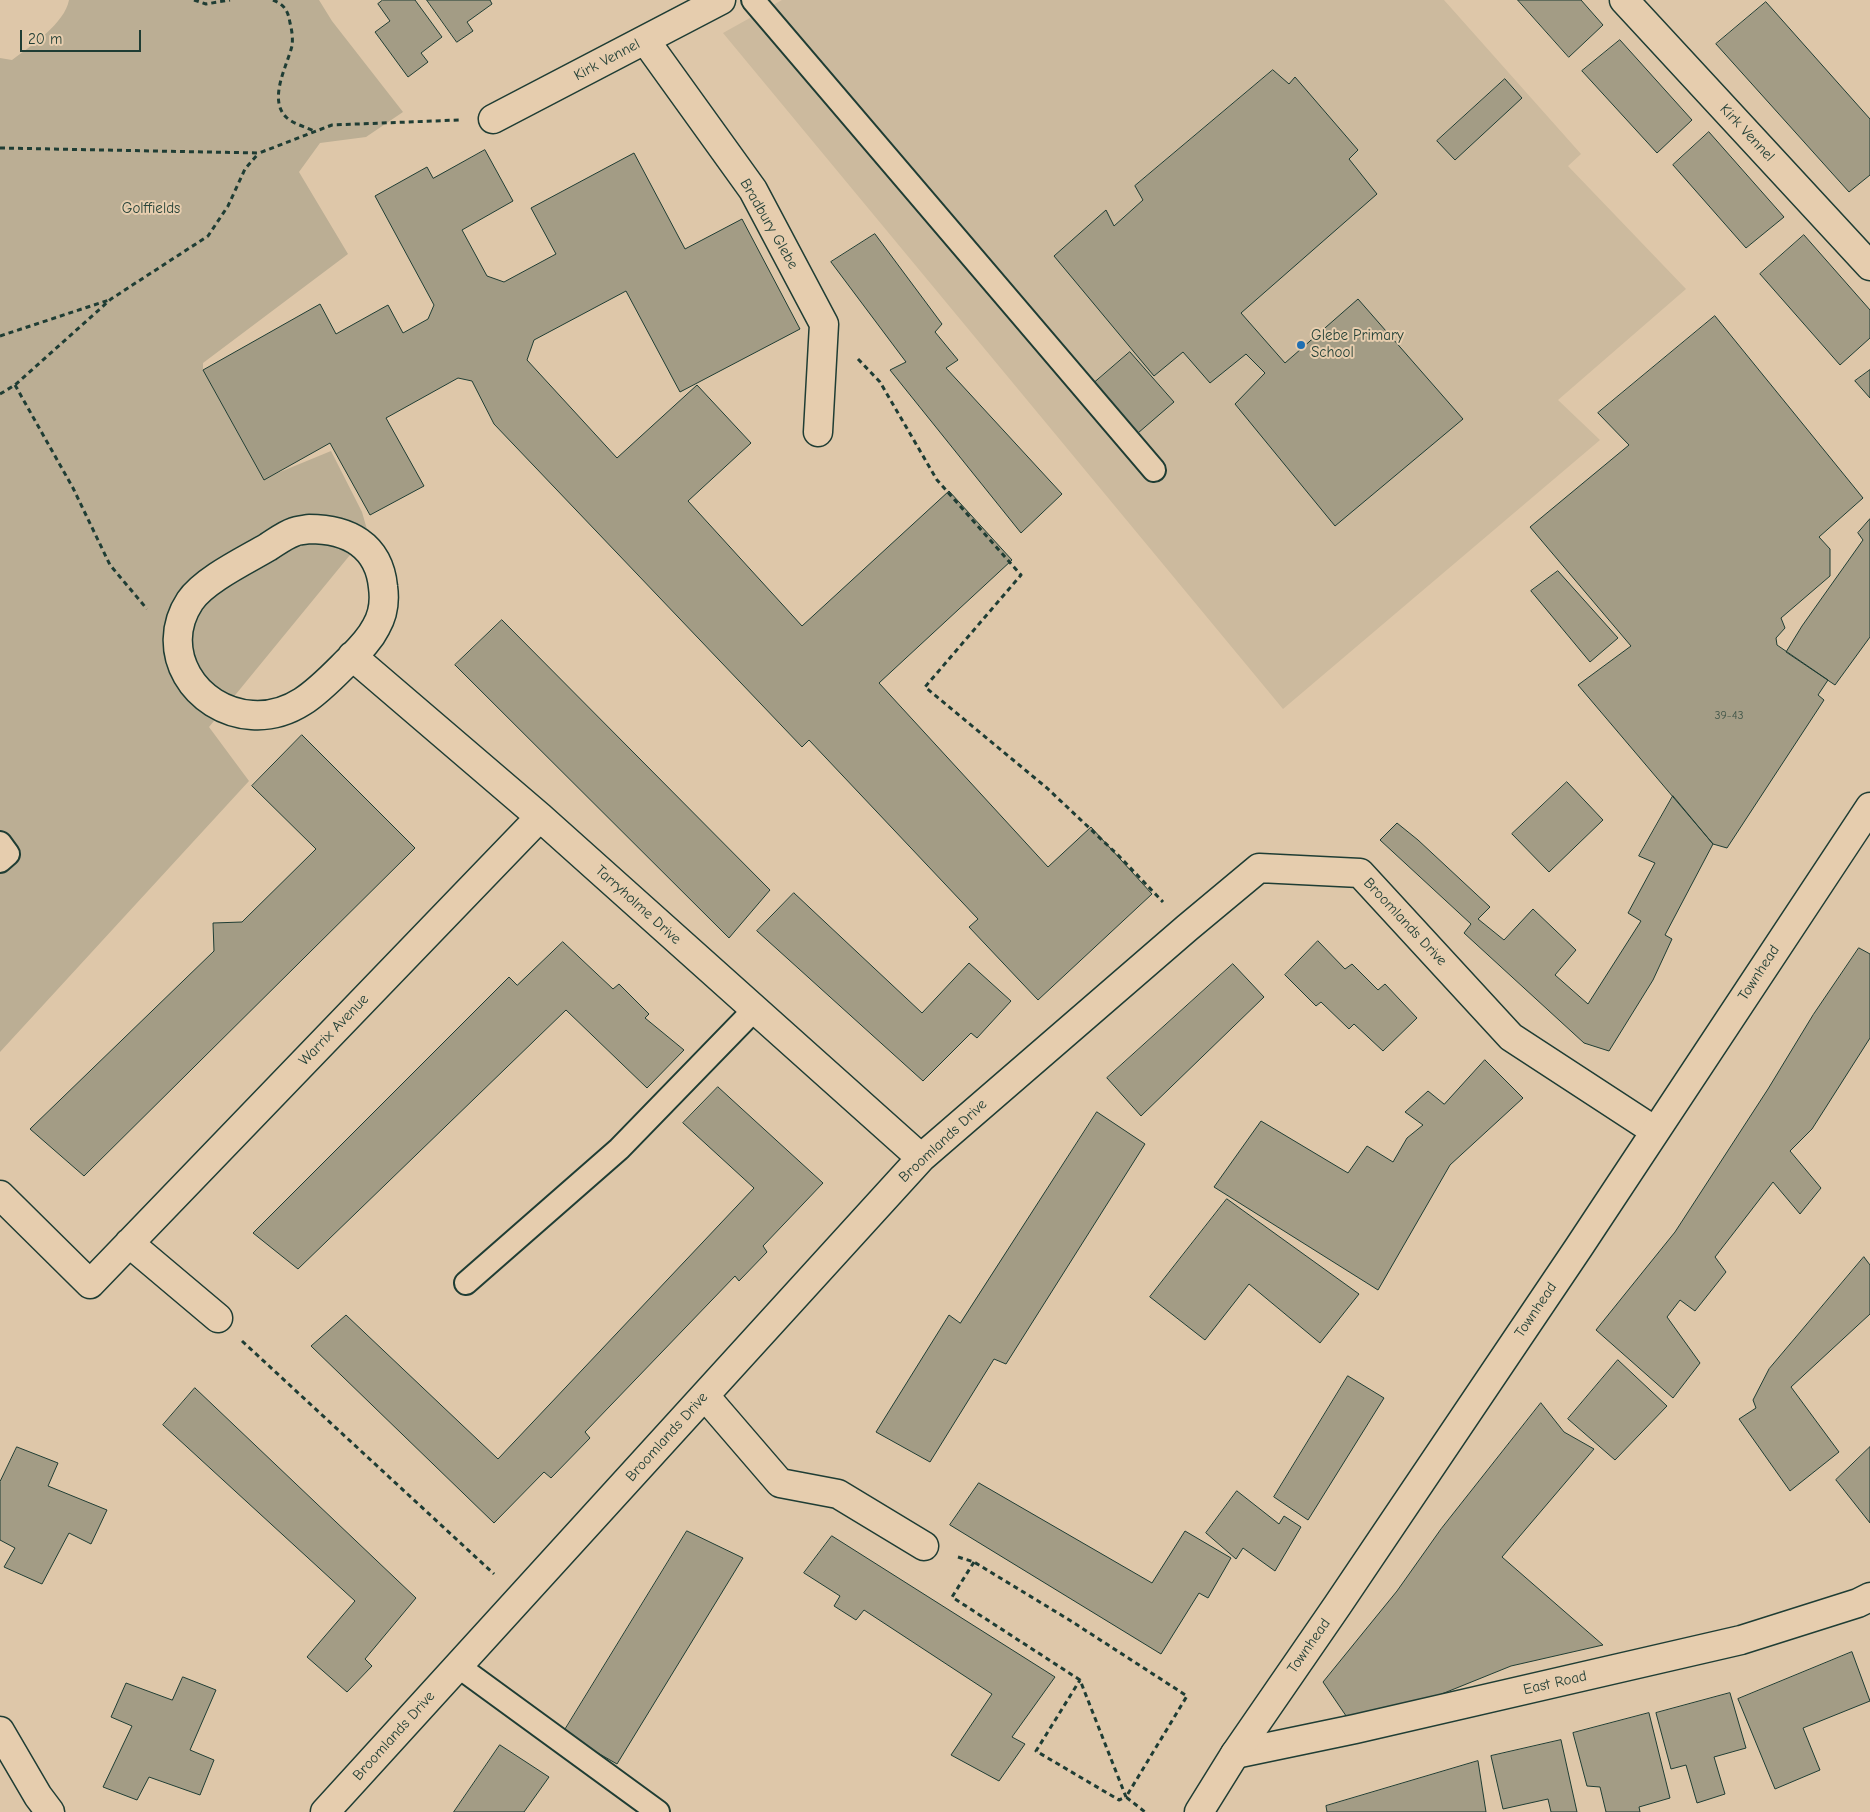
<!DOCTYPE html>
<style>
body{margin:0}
#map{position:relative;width:1870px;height:1812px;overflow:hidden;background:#dec7a9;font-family:"Comic Neue",sans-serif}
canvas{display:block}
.scale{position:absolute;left:20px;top:30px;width:121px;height:22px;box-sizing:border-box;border:2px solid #1f3d34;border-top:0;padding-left:6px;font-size:15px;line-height:18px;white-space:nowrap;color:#1f3d34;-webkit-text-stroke:4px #e6cdae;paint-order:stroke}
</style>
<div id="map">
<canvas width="1870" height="1812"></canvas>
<div class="scale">20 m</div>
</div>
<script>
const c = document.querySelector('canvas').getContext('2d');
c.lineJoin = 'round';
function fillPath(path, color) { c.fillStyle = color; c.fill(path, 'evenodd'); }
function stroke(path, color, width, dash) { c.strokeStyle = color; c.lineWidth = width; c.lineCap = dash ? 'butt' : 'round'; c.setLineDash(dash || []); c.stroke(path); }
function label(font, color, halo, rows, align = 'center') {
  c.font = font + ' "Comic Neue",sans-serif'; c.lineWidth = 4; c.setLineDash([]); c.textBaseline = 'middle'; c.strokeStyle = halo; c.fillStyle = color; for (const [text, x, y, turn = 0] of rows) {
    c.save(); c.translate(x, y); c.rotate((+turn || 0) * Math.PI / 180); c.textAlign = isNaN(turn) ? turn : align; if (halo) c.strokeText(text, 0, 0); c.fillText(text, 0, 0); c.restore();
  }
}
const built = new Path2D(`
 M 782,0 L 1444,0 L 1581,154 L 1568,166 L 1686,289 L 1558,400 L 1600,440 L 1283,709 L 723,33 Z`);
const green = new Path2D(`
 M 69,0 L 319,0 L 332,21 L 403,112 L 366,137 L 320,143 L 299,172 L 348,254 L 203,363 L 203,370 L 263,479 L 331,451 L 362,512 L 368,533 L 209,727 L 249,781 L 0,1052 L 0,58 L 12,60 C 31,46 65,23 69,0 Z`);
const building = new Path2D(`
 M 383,0 L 415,0 L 442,37 L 421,53 L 428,62 L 408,77 L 375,32 L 390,21 L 378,4 Z
 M 427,0 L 490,0 L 492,4 L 467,22 L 473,31 L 457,42 Z
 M 1518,0 L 1581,0 L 1603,25 L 1569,57 Z
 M 1766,2 L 1870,119 L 1870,175 L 1849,192 L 1716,44 Z
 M 1620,40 L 1692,120 L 1657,153 L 1582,71 Z
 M 1273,70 L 1289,84 L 1295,77 L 1358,150 L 1349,159 L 1377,194 L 1241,313 L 1285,363 L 1358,299 L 1463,419 L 1335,526 L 1235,404 L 1265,373 L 1246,354 L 1210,383 L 1183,352 L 1154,376 L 1054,256 L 1106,210 L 1114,226 L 1143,200 L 1135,186 Z
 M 1505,79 L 1522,98 L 1455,160 L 1437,141 Z
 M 1709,132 L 1784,217 L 1746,248 L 1673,165 Z
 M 485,150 L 513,201 L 462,230 L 487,276 L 504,282 L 556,254 L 531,208 L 634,153 L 685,249 L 742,219 L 800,329 L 680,392 L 626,291 L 534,340 L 527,360 L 617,458 L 697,385 L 751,443 L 688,501 L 802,626 L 949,491 L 1012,560 L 879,683 L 1048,867 L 1091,827 L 1152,894 L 1038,1000 L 969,927 L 978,919 L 809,740 L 802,747 L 494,424 L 472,381 L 458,378 L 386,418 L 424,486 L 370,515 L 330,443 L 264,480 L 203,370 L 320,304 L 336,334 L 388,305 L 403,333 L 428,319 L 434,305 L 375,196 L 427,167 L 433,178 Z
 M 875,234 L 942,324 L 935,332 L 958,360 L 946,368 L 1062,494 L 1021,533 L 890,370 L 906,362 L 831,262 Z
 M 1804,235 L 1870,310 L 1870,338 L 1840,365 L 1760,274 Z
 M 1715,316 L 1863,498 L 1819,537 L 1830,549 L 1830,576 L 1781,618 L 1785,628 L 1776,638 L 1777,645 L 1828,680 L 1818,695 L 1824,700 L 1727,848 L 1713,844 L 1578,685 L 1631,646 L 1530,527 L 1629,445 L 1598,413 Z
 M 1130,352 L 1174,402 L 1138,433 L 1094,383 Z
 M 1870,370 L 1870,398 L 1855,381 Z
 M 1870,519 L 1870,637 L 1835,685 L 1786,652 L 1802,626 L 1863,540 L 1858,533 Z
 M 1558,571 L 1618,638 L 1590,662 L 1531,591 Z
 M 502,620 L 770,890 L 729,938 L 455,665 Z
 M 302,735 L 415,848 L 84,1176 L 30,1129 L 214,951 L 213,923 L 242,922 L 316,849 L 252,786 Z
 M 1567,782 L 1603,820 L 1549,872 L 1512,834 Z
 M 1673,796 L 1713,844 L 1665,935 L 1672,939 L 1653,980 L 1609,1051 L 1584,1043 L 1464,933 L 1471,924 L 1380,840 L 1397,823 L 1418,840 L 1490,907 L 1478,919 L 1504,940 L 1533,909 L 1576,950 L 1555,975 L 1588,1004 L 1641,921 L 1628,913 L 1655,863 L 1639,856 Z
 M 794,893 L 922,1013 L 969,963 L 1011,1001 L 977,1038 L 971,1033 L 923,1081 L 757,931 Z
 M 1318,941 L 1345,969 L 1352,964 L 1378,990 L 1385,984 L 1417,1018 L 1383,1051 L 1354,1024 L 1349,1029 L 1321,1002 L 1316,1006 L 1285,975 Z
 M 563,942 L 613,989 L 619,984 L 649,1014 L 645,1018 L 684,1050 L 647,1088 L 566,1010 L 298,1269 L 253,1233 L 509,977 L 517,985 Z
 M 1859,948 L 1870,954 L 1870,1038 L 1812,1129 L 1790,1151 L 1821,1188 L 1800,1214 L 1773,1182 L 1715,1257 L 1726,1272 L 1695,1311 L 1680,1300 L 1667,1317 L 1700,1363 L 1673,1398 L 1596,1330 L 1675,1232 L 1768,1089 L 1813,1015 Z
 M 1233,964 L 1264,997 L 1141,1116 L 1107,1078 Z
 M 1485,1060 L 1523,1098 L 1450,1165 L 1378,1290 L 1214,1187 L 1261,1121 L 1348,1173 L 1367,1146 L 1393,1162 L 1407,1138 L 1423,1125 L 1405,1112 L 1428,1091 L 1444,1104 Z
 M 718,1087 L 823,1183 L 763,1246 L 767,1252 L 739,1281 L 735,1276 L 585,1432 L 590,1438 L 551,1478 L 544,1472 L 494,1523 L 311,1346 L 346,1315 L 498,1459 L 754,1188 L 683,1123 Z
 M 1097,1112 L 1145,1144 L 1006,1364 L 994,1359 L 930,1462 L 876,1432 L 949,1315 L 960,1323 Z
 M 1227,1199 L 1359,1294 L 1320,1343 L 1249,1284 L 1205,1340 L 1150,1297 Z
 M 1864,1257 L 1870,1265 L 1870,1314 L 1791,1387 L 1839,1452 L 1790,1491 L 1739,1419 L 1756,1408 L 1753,1400 L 1769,1369 Z
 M 1618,1360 L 1667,1406 L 1615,1460 L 1568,1419 Z
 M 1348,1376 L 1384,1398 L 1308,1520 L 1274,1497 Z
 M 195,1388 L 416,1598 L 365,1659 L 372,1666 L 347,1692 L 307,1657 L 355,1601 L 163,1425 Z
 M 1541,1403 L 1564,1432 L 1594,1449 L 1502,1557 L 1603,1645 L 1511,1666 L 1355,1729 L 1323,1682 L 1397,1591 L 1441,1529 Z
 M 17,1447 L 58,1463 L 48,1486 L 107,1510 L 91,1544 L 69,1533 L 42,1584 L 4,1567 L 15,1548 L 0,1540 L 0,1482 Z
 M 1870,1447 L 1870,1523 L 1836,1480 Z
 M 979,1483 L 1152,1583 L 1185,1531 L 1231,1558 L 1208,1598 L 1199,1593 L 1161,1654 L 950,1525 Z
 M 1237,1491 L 1279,1524 L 1284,1516 L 1301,1527 L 1275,1571 L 1243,1548 L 1236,1559 L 1206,1533 Z
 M 687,1531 L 743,1558 L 617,1764 L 563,1733 Z
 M 832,1536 L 1055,1677 L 1012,1737 L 1025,1744 L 999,1781 L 951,1755 L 992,1694 L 864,1610 L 856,1620 L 834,1606 L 840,1596 L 804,1573 Z
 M 1852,1652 L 1870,1701 L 1803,1728 L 1820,1770 L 1775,1789 L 1738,1699 Z
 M 183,1677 L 216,1690 L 190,1750 L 214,1760 L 200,1795 L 149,1777 L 137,1800 L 103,1787 L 132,1726 L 111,1717 L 126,1683 L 172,1700 Z
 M 1730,1693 L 1746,1748 L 1714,1757 L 1725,1794 L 1697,1803 L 1686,1765 L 1671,1769 L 1656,1713 Z
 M 1649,1713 L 1670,1798 L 1639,1807 L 1640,1812 L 1606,1812 L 1600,1787 L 1587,1786 L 1573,1733 Z
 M 1561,1740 L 1577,1812 L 1551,1812 L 1548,1799 L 1503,1809 L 1491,1756 Z
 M 500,1745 L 549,1777 L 524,1812 L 454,1812 Z
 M 1478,1761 L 1486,1812 L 1327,1812 L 1326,1806 Z`);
const path = new Path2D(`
 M 194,0 L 206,4 L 230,0
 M 273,0 C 285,5 288,11 290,23 C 292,30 293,39 292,46 C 287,66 268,99 286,117 C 293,124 306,127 314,131
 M 0,148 L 259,153 L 332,125 L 459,120
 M 0,336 L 109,300
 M 858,359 L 880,382 L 937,480 L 1021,575 L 925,687 L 1047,788 L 1119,856 L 1163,902
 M 15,385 L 73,488 L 110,565 L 147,609
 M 0,394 L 15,385 L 111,299 L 208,236 L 228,206 L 245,169 L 258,154
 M 242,1341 L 494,1574
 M 958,1557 L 974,1562 L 1071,1621 L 1187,1696 L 1126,1797 L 1145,1812
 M 974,1562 L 952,1597 L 1080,1680 L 1126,1797 L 1119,1800 L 1036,1751 L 1080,1680`);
const service = new Path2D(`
 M 753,0 L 1154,470
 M 0,843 L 8,854 L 0,861
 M 466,1283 L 619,1149 L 755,1009
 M 458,1666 L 658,1812`);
const minor = new Path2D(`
 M 1624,0 L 1870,266
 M 645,40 L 753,190 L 824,324 L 818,432
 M 493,119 L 721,0
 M 309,529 C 348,529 379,545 383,587 C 385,601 383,615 376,627 C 369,641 358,651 347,662 C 320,689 294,718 252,715 C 195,711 157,651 190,601 C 204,580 246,560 268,547 C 276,542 285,535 294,532 C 298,530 304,530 309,529 Z
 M 352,656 L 540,817 L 921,1158
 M 0,1195 L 90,1284 L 540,817
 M 129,1243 L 218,1318
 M 705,1396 L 780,1483 L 838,1494 L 924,1546
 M 0,1731 L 38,1796 L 50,1812
 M 1235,1754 L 1355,1729 L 1741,1640 L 1858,1603 L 1870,1597
 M 325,1812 L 921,1158 L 1187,928 L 1259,868 L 1360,873 L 1511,1037 L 1655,1131`);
const secondary = new Path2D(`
 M 1199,1812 L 1235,1754 L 1337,1606 L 1579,1247 L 1870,807`);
const markers = [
 [1301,345,5,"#1f6fb2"]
];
const numberNames = [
 ["39-43",1729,716]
];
const streetNames = [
 ["Kirk Vennel",607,60,-28],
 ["Kirk Vennel",1747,133,47],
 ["Bradbury Glebe",769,224,60],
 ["Tarryholme Drive",638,905,42],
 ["Broomlands Drive",1405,922,47],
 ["Townhead",1759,973,-57],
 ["Warrix Avenue",334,1030,-46],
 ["Broomlands Drive",943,1141,-43],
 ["Townhead",1536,1310,-56],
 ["Broomlands Drive",667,1437,-48],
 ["Townhead",1309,1646,-55],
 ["East Road",1555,1683,-13],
 ["Broomlands Drive",394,1736,-48]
];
const parkNames = [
 ["Golffields",151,209]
];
const poiNames = [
 ["Glebe Primary",1311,336],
 ["School",1311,353]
];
fillPath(built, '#ccba9e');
fillPath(green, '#bbae94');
fillPath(building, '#a39c85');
stroke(building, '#1f3d34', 1);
stroke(service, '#1f3d34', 26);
stroke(minor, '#1f3d34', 31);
stroke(secondary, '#1f3d34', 31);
stroke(path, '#1f3d34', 3, [5, 4]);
stroke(service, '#e6cdae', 22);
stroke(minor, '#e6cdae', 28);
stroke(secondary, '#e6cdae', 28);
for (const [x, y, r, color] of markers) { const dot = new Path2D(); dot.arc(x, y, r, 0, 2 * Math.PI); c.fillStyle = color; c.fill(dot); stroke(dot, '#e6cdae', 2); }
label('12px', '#405548', null, numberNames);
label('15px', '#1f3d34', '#e6cdae', streetNames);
label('15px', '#274339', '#e6cdae', parkNames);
label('15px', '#1f3d34', '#e6cdae', poiNames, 'left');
</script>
